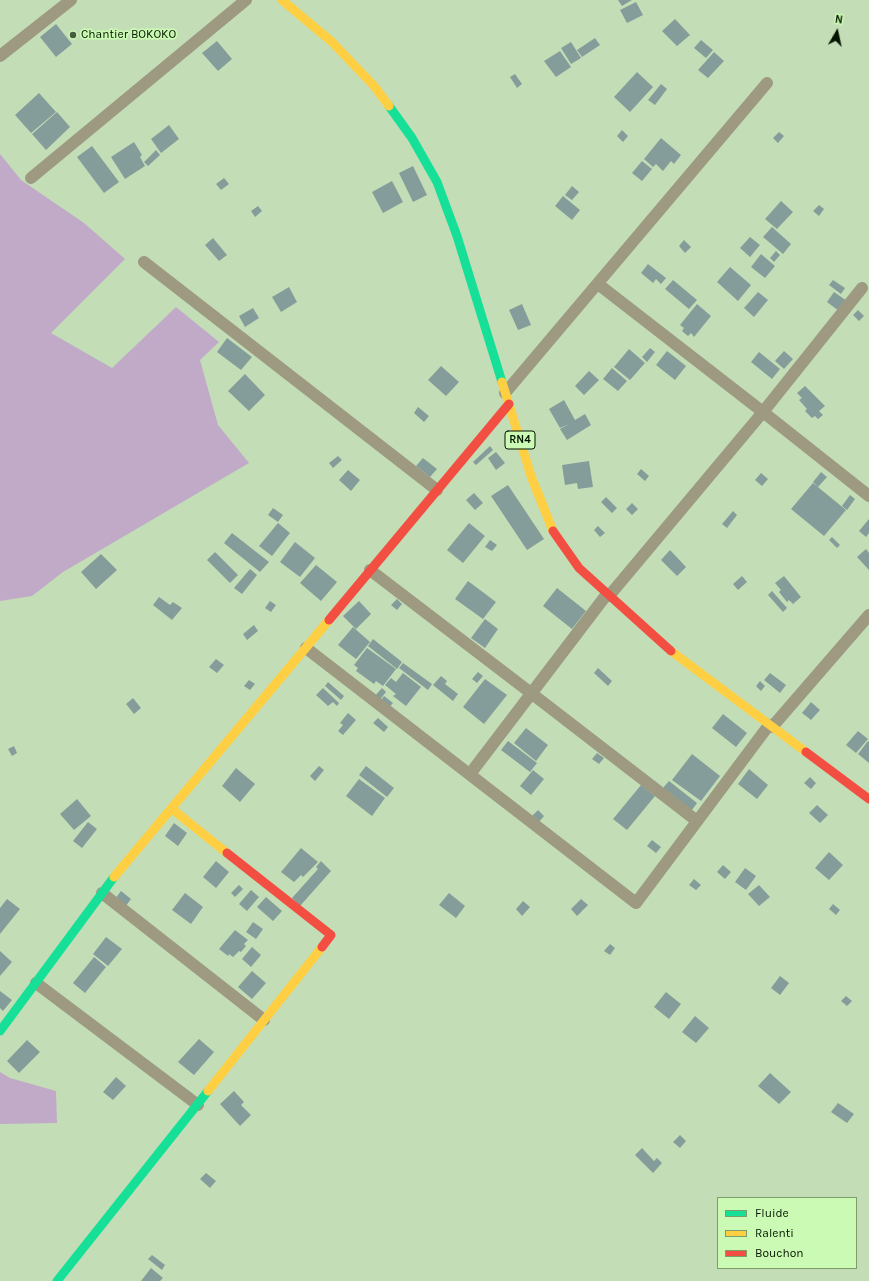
<!DOCTYPE html>
<style>
body{margin:0}
#map{position:relative;width:869px;height:1281px;overflow:hidden;background:#c3ddb6;font-family:Karla,sans-serif}
canvas{display:block}
.legend{position:absolute;left:717px;top:1197px;width:140px;height:72px;box-sizing:border-box;background:#cafab3;border:1px solid #7b9e6b;margin:0;padding:5px 7px;list-style:none;font-size:12px;color:#051500}
.legend li{display:flex;align-items:center;gap:8px;height:20px}
.legend b{width:20px;border:1px solid #7b9e6b}
.north{position:absolute;left:817px;top:12px;width:40px;height:40px;-webkit-text-stroke:3px #cafab3;paint-order:stroke;rotate:9deg;font-size:11px;font-weight:700;line-height:16px;text-align:center;color:#051500}
.north::after{content:'';display:block;margin:auto;width:14px;height:18px;background:#051500;clip-path:polygon(50% 0,100% 100%,50% 72%,0 100%)}
</style>
<div id="map">
<canvas width="869" height="1281"></canvas>
<ul class="legend">
<li><b style="height:5px;background:#16e098"></b>Fluide</li>
<li><b style="height:5px;background:#ffcf43"></b>Ralenti</li>
<li><b style="height:5px;background:#f24e42"></b>Bouchon</li>
</ul>
<div class="north">N</div>
</div>
<script>
const c = document.querySelector('canvas').getContext('2d');
c.lineJoin = 'round';
function fillPath(path, color) { c.fillStyle = color; c.fill(path, 'evenodd'); }
function stroke(path, color, width, dash) { c.strokeStyle = color; c.lineWidth = width; c.lineCap = dash ? 'butt' : 'round'; c.setLineDash(dash || []); c.stroke(path); }
function label(font, color, halo, rows, align = 'center') {
  c.font = font + ' Karla,sans-serif'; c.lineWidth = 3.5; c.setLineDash([]); c.textBaseline = 'middle'; c.strokeStyle = halo; c.fillStyle = color; for (const [text, x, y, turn = 0] of rows) {
    c.save(); c.translate(x, y); c.rotate((+turn || 0) * Math.PI / 180); c.textAlign = isNaN(turn) ? turn : align; if (halo) c.strokeText(text, 0, 0); c.fillText(text, 0, 0); c.restore();
  }
}
const forest = new Path2D(`
 M 0,154 L 21,180 L 84,223 L 125,259 L 51,333 L 112,368 L 176,307 L 219,342 L 200,360 L 218,425 L 249,463 L 63,572 L 32,596 L 0,601 Z
 M 0,1072 L 10,1078 L 56,1091 L 57,1123 L 0,1124 Z`);
const building = new Path2D(`
 M 618,0 L 632,0 L 622,6 Z
 M 636,2 L 643,15 L 627,23 L 620,10 Z
 M 675,19 L 690,35 L 677,46 L 662,31 Z
 M 56,24 L 72,44 L 56,57 L 40,37 Z
 M 595,38 L 600,45 L 582,57 L 577,50 Z
 M 701,40 L 713,50 L 706,58 L 694,48 Z
 M 217,41 L 232,59 L 218,71 L 202,53 Z
 M 571,42 L 581,58 L 571,64 L 561,48 Z
 M 560,51 L 571,67 L 556,77 L 544,61 Z
 M 714,52 L 724,61 L 708,78 L 698,70 Z
 M 637,72 L 653,87 L 630,112 L 614,97 Z
 M 515,74 L 522,84 L 517,88 L 510,77 Z
 M 661,84 L 667,89 L 655,105 L 648,100 Z
 M 39,93 L 56,112 L 31,133 L 15,115 Z
 M 57,112 L 70,127 L 46,150 L 32,134 Z
 M 169,125 L 179,139 L 161,153 L 151,139 Z
 M 622,130 L 628,136 L 623,142 L 617,136 Z
 M 779,132 L 784,136 L 778,143 L 773,138 Z
 M 661,138 L 681,155 L 674,164 L 671,161 L 663,171 L 656,164 L 653,167 L 644,159 Z
 M 134,142 L 142,155 L 140,157 L 145,166 L 125,179 L 111,157 Z
 M 92,146 L 119,182 L 104,193 L 77,157 Z
 M 156,150 L 160,155 L 148,166 L 144,162 Z
 M 642,161 L 652,169 L 642,181 L 632,173 Z
 M 413,166 L 427,195 L 413,202 L 399,173 Z
 M 224,178 L 229,184 L 221,190 L 216,184 Z
 M 392,181 L 403,202 L 383,213 L 372,192 Z
 M 572,186 L 579,192 L 572,200 L 565,195 Z
 M 563,196 L 580,210 L 572,220 L 555,206 Z
 M 781,201 L 793,212 L 777,229 L 765,219 Z
 M 819,205 L 824,209 L 819,216 L 813,211 Z
 M 258,206 L 262,211 L 255,217 L 251,211 Z
 M 772,227 L 791,244 L 783,254 L 763,237 Z
 M 750,237 L 760,245 L 750,257 L 740,248 Z
 M 213,238 L 227,255 L 219,261 L 205,245 Z
 M 684,240 L 691,247 L 685,253 L 679,246 Z
 M 776,251 L 780,255 L 774,262 L 770,258 Z
 M 761,254 L 775,266 L 765,278 L 751,267 Z
 M 648,264 L 666,278 L 661,284 L 656,279 L 653,283 L 641,273 Z
 M 730,267 L 751,285 L 738,301 L 717,282 Z
 M 673,280 L 697,300 L 689,309 L 665,289 Z
 M 833,280 L 845,288 L 841,294 L 829,285 Z
 M 289,287 L 297,302 L 281,312 L 272,297 Z
 M 758,292 L 768,300 L 754,317 L 744,308 Z
 M 834,292 L 847,301 L 839,311 L 827,302 Z
 M 522,304 L 531,325 L 518,330 L 509,310 Z
 M 697,304 L 711,316 L 694,337 L 691,333 L 688,336 L 682,331 L 684,328 L 680,325 Z
 M 253,308 L 259,318 L 245,327 L 239,316 Z
 M 858,310 L 864,316 L 859,321 L 853,315 Z
 M 227,338 L 252,357 L 241,370 L 217,352 Z
 M 650,348 L 655,352 L 647,362 L 642,357 Z
 M 629,349 L 645,363 L 630,380 L 614,367 Z
 M 667,351 L 686,366 L 675,380 L 656,365 Z
 M 784,351 L 793,359 L 784,369 L 775,361 Z
 M 759,352 L 780,369 L 772,379 L 751,362 Z
 M 441,366 L 459,382 L 446,396 L 428,380 Z
 M 612,368 L 627,381 L 618,391 L 603,379 Z
 M 589,371 L 599,380 L 584,395 L 575,386 Z
 M 245,374 L 265,395 L 249,411 L 228,391 Z
 M 805,386 L 825,406 L 819,411 L 823,415 L 818,419 L 815,416 L 812,418 L 805,411 L 807,409 L 799,400 L 802,398 L 797,393 Z
 M 564,400 L 575,420 L 585,414 L 591,425 L 567,440 L 560,429 L 569,424 L 560,428 L 549,409 Z
 M 418,407 L 429,416 L 424,422 L 414,413 Z
 M 490,446 L 493,450 L 476,465 L 473,462 Z
 M 496,452 L 505,463 L 496,470 L 488,458 Z
 M 338,456 L 342,460 L 333,468 L 329,463 Z
 M 423,458 L 437,469 L 430,477 L 416,466 Z
 M 589,461 L 593,487 L 578,489 L 577,483 L 565,485 L 562,465 Z
 M 641,469 L 649,476 L 645,481 L 637,474 Z
 M 348,470 L 360,480 L 351,491 L 339,480 Z
 M 821,472 L 827,477 L 818,487 L 813,482 Z
 M 761,473 L 768,479 L 762,486 L 755,480 Z
 M 813,483 L 846,510 L 824,536 L 791,509 Z
 M 508,485 L 544,539 L 527,550 L 491,496 Z
 M 474,493 L 483,503 L 475,510 L 466,500 Z
 M 850,495 L 855,499 L 847,510 L 842,506 Z
 M 606,497 L 617,508 L 612,513 L 601,502 Z
 M 632,503 L 638,509 L 632,515 L 626,509 Z
 M 273,508 L 283,515 L 278,522 L 268,515 Z
 M 733,511 L 737,515 L 727,528 L 722,524 Z
 M 869,519 L 869,533 L 866,537 L 859,531 Z
 M 278,523 L 290,533 L 272,556 L 259,546 Z
 M 469,523 L 485,536 L 463,563 L 447,550 Z
 M 598,526 L 605,533 L 600,537 L 594,530 Z
 M 232,533 L 269,562 L 260,572 L 224,543 Z
 M 832,537 L 840,545 L 837,548 L 829,540 Z
 M 490,540 L 497,545 L 492,551 L 485,547 Z
 M 295,542 L 315,558 L 300,577 L 280,562 Z
 M 866,549 L 869,553 L 869,570 L 857,557 Z
 M 670,550 L 686,567 L 677,576 L 661,560 Z
 M 215,552 L 238,575 L 230,583 L 207,560 Z
 M 101,554 L 117,570 L 96,589 L 81,572 Z
 M 316,565 L 337,582 L 321,601 L 300,583 Z
 M 250,569 L 257,575 L 242,594 L 234,588 Z
 M 742,576 L 747,582 L 738,590 L 733,584 Z
 M 784,576 L 801,597 L 793,604 L 789,600 L 787,602 L 779,592 L 781,590 L 775,583 Z
 M 468,581 L 496,602 L 483,619 L 455,599 Z
 M 557,588 L 586,611 L 572,629 L 543,606 Z
 M 772,591 L 787,608 L 783,612 L 768,595 Z
 M 159,597 L 170,605 L 173,602 L 182,608 L 172,620 L 153,605 Z
 M 397,599 L 402,604 L 397,610 L 391,605 Z
 M 270,601 L 276,605 L 271,612 L 265,608 Z
 M 359,601 L 371,614 L 356,629 L 343,616 Z
 M 485,619 L 498,629 L 485,648 L 471,638 Z
 M 254,625 L 258,631 L 247,640 L 243,634 Z
 M 353,627 L 370,642 L 356,659 L 338,645 Z
 M 373,639 L 402,662 L 397,669 L 368,646 Z
 M 367,648 L 396,669 L 383,686 L 376,681 L 374,684 L 356,671 L 358,668 L 354,665 Z
 M 216,659 L 224,665 L 217,673 L 209,667 Z
 M 403,663 L 432,684 L 428,690 L 399,668 Z
 M 598,668 L 612,681 L 608,686 L 594,673 Z
 M 478,672 L 483,676 L 477,683 L 472,679 Z
 M 403,673 L 421,687 L 406,706 L 393,696 L 396,694 L 385,685 L 391,678 L 396,682 Z
 M 770,673 L 786,685 L 780,693 L 764,680 Z
 M 441,676 L 447,681 L 445,684 L 458,694 L 453,701 L 433,685 Z
 M 485,679 L 507,695 L 484,724 L 463,707 Z
 M 249,680 L 255,684 L 250,690 L 244,686 Z
 M 760,681 L 765,686 L 761,691 L 756,686 Z
 M 328,682 L 344,696 L 341,700 L 325,686 Z
 M 323,688 L 339,703 L 337,706 L 333,702 L 328,706 L 316,695 Z
 M 382,688 L 386,692 L 378,702 L 373,698 Z
 M 384,696 L 393,703 L 387,710 L 379,703 Z
 M 133,698 L 141,708 L 134,714 L 126,704 Z
 M 811,702 L 820,710 L 811,720 L 802,713 Z
 M 348,713 L 356,720 L 343,735 L 338,731 L 343,725 L 340,723 Z
 M 723,714 L 747,733 L 736,747 L 712,728 Z
 M 378,718 L 388,727 L 384,732 L 373,723 Z
 M 526,728 L 548,745 L 536,761 L 514,743 Z
 M 858,731 L 868,739 L 856,753 L 846,745 Z
 M 508,741 L 537,763 L 530,772 L 501,750 Z
 M 868,741 L 869,742 L 869,763 L 858,754 Z
 M 14,746 L 17,753 L 12,756 L 8,749 Z
 M 597,753 L 604,758 L 599,764 L 592,759 Z
 M 692,754 L 720,776 L 701,801 L 672,780 Z
 M 319,766 L 324,770 L 315,781 L 310,776 Z
 M 366,766 L 394,788 L 387,797 L 359,775 Z
 M 236,768 L 255,784 L 240,802 L 222,786 Z
 M 749,769 L 768,785 L 757,799 L 738,784 Z
 M 533,770 L 544,779 L 531,795 L 520,786 Z
 M 810,777 L 816,783 L 811,789 L 804,783 Z
 M 359,779 L 385,798 L 372,816 L 346,796 Z
 M 669,781 L 697,803 L 692,810 L 663,788 Z
 M 641,785 L 655,796 L 627,830 L 613,819 Z
 M 77,799 L 91,816 L 74,830 L 60,814 Z
 M 817,805 L 828,815 L 820,823 L 809,813 Z
 M 538,810 L 544,816 L 538,823 L 531,817 Z
 M 88,822 L 97,829 L 82,848 L 73,841 Z
 M 174,823 L 187,833 L 178,846 L 165,836 Z
 M 652,840 L 661,847 L 656,853 L 647,846 Z
 M 301,848 L 318,862 L 303,877 L 301,875 L 294,882 L 281,872 Z
 M 829,852 L 843,865 L 829,880 L 815,868 Z
 M 216,861 L 229,872 L 216,888 L 203,877 Z
 M 321,861 L 331,871 L 300,906 L 292,898 L 318,869 L 316,867 Z
 M 723,865 L 731,872 L 725,879 L 717,872 Z
 M 745,868 L 756,876 L 746,890 L 735,882 Z
 M 694,879 L 701,885 L 696,890 L 689,885 Z
 M 239,885 L 243,889 L 235,897 L 231,893 Z
 M 759,885 L 770,897 L 759,906 L 748,894 Z
 M 251,890 L 259,897 L 247,911 L 239,904 Z
 M 121,891 L 131,899 L 125,907 L 115,899 Z
 M 185,893 L 203,907 L 191,924 L 172,910 Z
 M 449,893 L 465,906 L 456,918 L 439,905 Z
 M 266,897 L 282,911 L 273,921 L 257,907 Z
 M 7,899 L 20,909 L 0,934 L 0,908 Z
 M 581,899 L 588,905 L 577,916 L 571,909 Z
 M 523,901 L 530,907 L 522,916 L 516,909 Z
 M 833,904 L 840,910 L 836,915 L 829,909 Z
 M 253,922 L 263,929 L 256,939 L 246,932 Z
 M 235,930 L 248,940 L 244,944 L 246,946 L 241,952 L 239,951 L 233,957 L 229,954 L 228,956 L 219,949 Z
 M 106,937 L 122,949 L 108,966 L 93,954 Z
 M 610,944 L 615,948 L 610,955 L 604,951 Z
 M 252,947 L 261,955 L 251,967 L 242,959 Z
 M 0,951 L 12,962 L 0,976 Z
 M 94,957 L 106,967 L 85,993 L 73,983 Z
 M 252,971 L 266,983 L 252,999 L 238,987 Z
 M 780,976 L 789,983 L 780,995 L 771,988 Z
 M 0,991 L 12,1000 L 3,1011 L 0,1008 Z
 M 666,992 L 681,1004 L 669,1019 L 654,1007 Z
 M 846,996 L 852,1001 L 847,1006 L 841,1001 Z
 M 695,1016 L 709,1028 L 696,1043 L 682,1032 Z
 M 199,1039 L 214,1052 L 194,1075 L 178,1062 Z
 M 27,1040 L 40,1052 L 19,1073 L 7,1061 Z
 M 770,1073 L 791,1092 L 779,1104 L 758,1086 Z
 M 116,1077 L 126,1086 L 113,1100 L 103,1092 Z
 M 234,1091 L 244,1102 L 241,1105 L 251,1115 L 240,1126 L 220,1104 Z
 M 838,1103 L 854,1114 L 847,1123 L 831,1112 Z
 M 680,1135 L 686,1141 L 680,1148 L 673,1142 Z
 M 642,1148 L 654,1161 L 657,1158 L 662,1163 L 653,1173 L 635,1155 Z
 M 206,1173 L 216,1181 L 210,1188 L 200,1179 Z
 M 152,1255 L 165,1265 L 162,1270 L 148,1259 Z
 M 151,1268 L 163,1278 L 160,1281 L 141,1281 Z`);
const street = new Path2D(`
 M 0,56 L 71,0
 M 31,178 L 246,0
 M 144,262 L 437,490
 M 598,284 L 763,412 L 869,496
 M 505,393 L 767,83
 M 370,570 L 531,693 L 697,821
 M 609,596 L 763,412 L 862,288
 M 306,648 L 636,903 L 769,725
 M 772,727 L 869,615
 M 470,774 L 607,594
 M 102,893 L 264,1020
 M 36,983 L 198,1105`);
const fast = new Path2D(`
 M 389,106 L 412,138 L 437,182 L 457,236 L 502,382
 M 0,1031 L 114,877
 M 57,1281 L 208,1091`);
const slow = new Path2D(`
 M 282,0 L 332,42 L 374,86 L 389,106
 M 502,382 L 531,476 L 553,531
 M 671,651 L 806,752
 M 172,809 L 227,853
 M 114,877 L 329,620
 M 208,1091 L 322,947`);
const jam = new Path2D(`
 M 553,531 L 579,568 L 671,651
 M 329,620 L 509,404
 M 806,752 L 869,799
 M 227,853 L 331,935 L 322,947`);
const markers = [
 [73,35,4,"#485b40"]
];
const shields = [
 [520,440,30]
];
const shieldNames = [
 ["RN4",520,440]
];
const poiNames = [
 ["Chantier BOKOKO",81,35]
];
fillPath(forest, '#c0aac8');
fillPath(building, '#859d9a');
stroke(street, '#9d9a81', 12);
stroke(fast, '#16e098', 9);
stroke(slow, '#ffcf43', 9);
stroke(jam, '#f24e42', 9);
for (const [x, y, r, color] of markers) { const dot = new Path2D(); dot.arc(x, y, r, 0, 2 * Math.PI); c.fillStyle = color; c.fill(dot); stroke(dot, '#cafab3', 1.5); }
for (const [x, y, w] of shields) { const box = new Path2D(); box.roundRect(x - w / 2, y - 9, w, 18, 3); c.fillStyle = '#cafab3'; c.fill(box); stroke(box, '#051500', 1); }
label('bold 11px', '#051500', null, shieldNames);
label('12px', '#051500', '#cafab3', poiNames, 'left');
</script>
